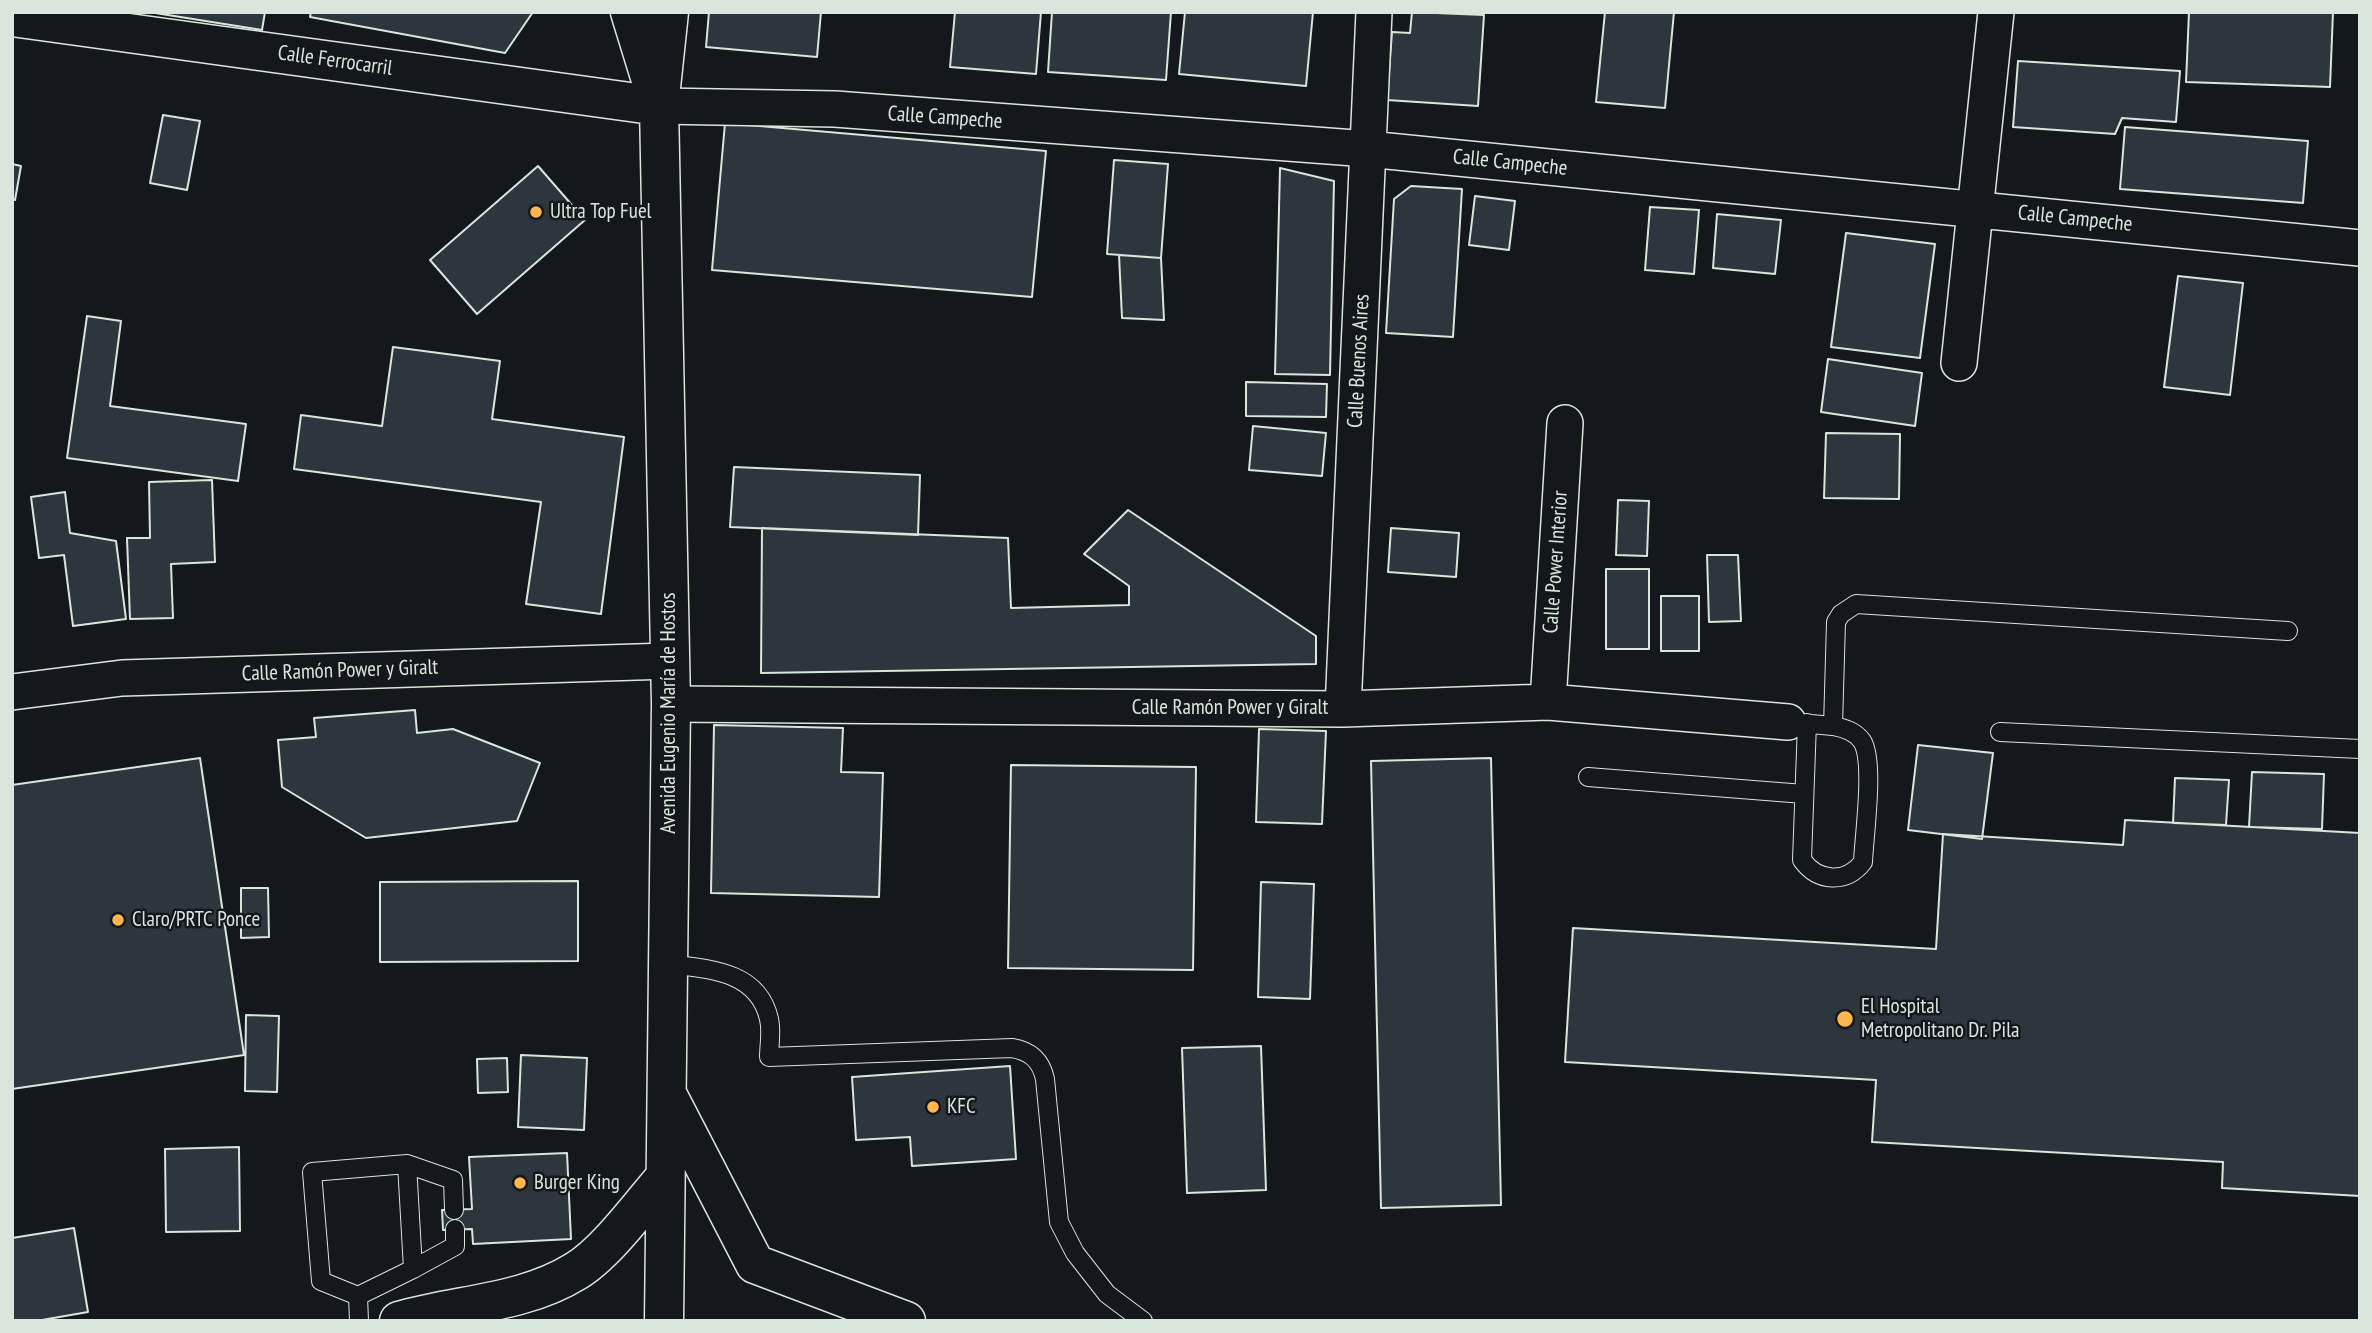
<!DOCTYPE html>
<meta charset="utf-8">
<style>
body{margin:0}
#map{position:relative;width:2372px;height:1333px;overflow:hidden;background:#14181c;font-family:"PT Sans Narrow",sans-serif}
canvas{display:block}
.frame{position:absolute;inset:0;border:14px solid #d8e6dc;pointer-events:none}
</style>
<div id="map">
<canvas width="2372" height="1333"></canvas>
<div class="frame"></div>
</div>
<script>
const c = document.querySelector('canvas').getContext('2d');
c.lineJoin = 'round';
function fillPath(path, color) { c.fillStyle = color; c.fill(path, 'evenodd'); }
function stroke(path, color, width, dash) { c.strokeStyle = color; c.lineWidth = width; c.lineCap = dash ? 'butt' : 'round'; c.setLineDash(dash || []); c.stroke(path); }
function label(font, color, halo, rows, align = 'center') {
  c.font = font + ' "PT Sans Narrow",sans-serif'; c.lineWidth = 5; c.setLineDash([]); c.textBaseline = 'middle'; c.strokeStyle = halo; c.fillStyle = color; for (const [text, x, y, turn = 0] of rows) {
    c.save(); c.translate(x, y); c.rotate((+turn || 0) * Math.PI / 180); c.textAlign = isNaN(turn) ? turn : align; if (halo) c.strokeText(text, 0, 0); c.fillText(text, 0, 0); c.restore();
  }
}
const building = new Path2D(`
 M 149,12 L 265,12 L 262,30 Z
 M 311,12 L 533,12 L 505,53 L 310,17 Z
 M 709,12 L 821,12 L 817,57 L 706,47 Z
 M 955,12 L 1041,12 L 1036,74 L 950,67 Z
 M 1052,12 L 1171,12 L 1166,80 L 1048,72 Z
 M 1185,12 L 1313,12 L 1306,86 L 1179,74 Z
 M 1412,12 L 1484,15 L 1478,106 L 1387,100 L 1392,32 L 1410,33 Z
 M 1605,12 L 1674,12 L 1665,108 L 1596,102 Z
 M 2189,12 L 2333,12 L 2330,87 L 2186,82 Z
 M 2018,61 L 2180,71 L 2176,122 L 2122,118 L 2115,134 L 2013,127 Z
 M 163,115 L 200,121 L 187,190 L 150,183 Z
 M 725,123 L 1046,151 L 1032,297 L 712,270 Z
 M 2125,127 L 2308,141 L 2303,203 L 2120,189 Z
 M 1114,160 L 1168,164 L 1161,258 L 1107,254 Z
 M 12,164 L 21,166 L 15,200 L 12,199 Z
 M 538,166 L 585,220 L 477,314 L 430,260 Z
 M 1280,168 L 1334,181 L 1330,375 L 1275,374 Z
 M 1411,186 L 1462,189 L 1453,337 L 1386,333 L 1394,199 Z
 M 1475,196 L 1515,201 L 1509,250 L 1469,245 Z
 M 1650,207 L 1699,210 L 1694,274 L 1645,270 Z
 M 1717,214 L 1781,220 L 1775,274 L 1713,268 Z
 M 1846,233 L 1935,244 L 1920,358 L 1831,347 Z
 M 1119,255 L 1161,258 L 1164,320 L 1122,318 Z
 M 2178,276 L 2243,283 L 2230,395 L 2164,387 Z
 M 87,316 L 121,321 L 110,406 L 246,424 L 238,481 L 67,458 Z
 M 393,347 L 500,361 L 492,419 L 624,437 L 601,614 L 526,604 L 541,502 L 294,469 L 301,415 L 382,426 Z
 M 1828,359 L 1922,373 L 1915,426 L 1821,412 Z
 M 1246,382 L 1327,384 L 1326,417 L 1246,416 Z
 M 1253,426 L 1326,433 L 1322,476 L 1249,470 Z
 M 1826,433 L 1900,434 L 1899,499 L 1824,498 Z
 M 734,467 L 920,475 L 918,535 L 730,527 Z
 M 212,480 L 215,562 L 171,564 L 173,618 L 130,619 L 127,538 L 150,538 L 149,482 Z
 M 65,492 L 70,533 L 116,541 L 126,619 L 73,626 L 64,555 L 39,558 L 31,497 Z
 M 1618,500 L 1649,501 L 1647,556 L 1616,555 Z
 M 1128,510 L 1316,636 L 1316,664 L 761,673 L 762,528 L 1008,538 L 1011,608 L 1129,605 L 1129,586 L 1084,554 Z
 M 1391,528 L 1459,533 L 1456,577 L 1388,572 Z
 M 1707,555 L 1738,555 L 1741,621 L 1709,622 Z
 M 1606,569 L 1649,569 L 1649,649 L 1606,649 Z
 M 1661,596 L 1699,596 L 1699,651 L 1661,651 Z
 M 415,710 L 417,733 L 453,729 L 540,763 L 517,821 L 366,838 L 282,787 L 278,740 L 316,737 L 314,718 Z
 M 714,725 L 843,728 L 841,772 L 883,773 L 879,897 L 711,893 Z
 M 1259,729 L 1326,731 L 1322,824 L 1256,822 Z
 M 1918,745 L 1993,753 L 1982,839 L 1908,830 Z
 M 200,758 L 244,1055 L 12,1089 L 12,785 Z
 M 1491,758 L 1501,1205 L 1381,1208 L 1371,761 Z
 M 1011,765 L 1196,767 L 1193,970 L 1008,968 Z
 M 2252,772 L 2324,774 L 2322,829 L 2249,827 Z
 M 2175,778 L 2229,780 L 2226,825 L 2173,823 Z
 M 2125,820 L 2360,833 L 2360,1196 L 2222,1188 L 2223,1162 L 1872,1142 L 1876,1080 L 1565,1062 L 1573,928 L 1936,949 L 1943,834 L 2123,845 Z
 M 578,881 L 578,961 L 380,962 L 380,882 Z
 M 1261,882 L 1314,884 L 1310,999 L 1258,997 Z
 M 241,888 L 268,888 L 269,937 L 241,938 Z
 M 246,1015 L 279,1016 L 277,1092 L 245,1091 Z
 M 1261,1046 L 1266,1190 L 1187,1193 L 1182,1048 Z
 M 521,1055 L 587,1058 L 584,1130 L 518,1127 Z
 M 507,1058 L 508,1092 L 478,1093 L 477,1059 Z
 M 1010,1066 L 1016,1159 L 912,1166 L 910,1137 L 856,1140 L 852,1077 Z
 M 239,1147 L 240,1231 L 166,1232 L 165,1149 Z
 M 567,1153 L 571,1239 L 473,1244 L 472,1229 L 443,1230 L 442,1210 L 472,1209 L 469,1157 Z
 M 74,1228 L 88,1312 L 36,1321 L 12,1321 L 12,1238 Z`);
const service = new Path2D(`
 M 1788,722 L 1833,726 L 1836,622 L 1841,614 L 1856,604 L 2288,631
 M 1807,723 L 1802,860 C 1818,882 1846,884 1863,862 C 1864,836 1875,761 1862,741 C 1855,731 1844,728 1833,726
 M 2000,732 L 2360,749
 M 1588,777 L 1804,794
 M 668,964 C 707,969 758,970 769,1019 C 772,1031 769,1046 769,1057 L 1012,1048 C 1031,1051 1041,1061 1045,1079 L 1059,1222 L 1075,1253 L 1107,1294 L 1143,1321
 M 407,1164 L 413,1269 L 358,1296 L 321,1281 L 312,1172 Z
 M 407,1164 L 453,1180 L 454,1210
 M 413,1269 L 455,1246 L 455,1229
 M 358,1296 L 359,1321`);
const minor = new Path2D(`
 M 659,106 L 835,109 L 1368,149 L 2360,248
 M 1959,363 L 1996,12
 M 12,692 L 122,678 L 669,661
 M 1548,702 L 1565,423
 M 671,704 L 1343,709 L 1548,702 L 1788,722
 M 1343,709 L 1374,12`);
const primary = new Path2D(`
 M 630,12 L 654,90
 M 12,17 L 659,106
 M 669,1098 L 755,1264 L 906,1321
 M 399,1321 C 457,1304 523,1304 576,1271 C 606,1253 641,1205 665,1177
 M 664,1321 L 671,704 L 659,106 L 669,12`);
const markers = [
 [536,212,7,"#ffb74d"],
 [118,920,7,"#ffb74d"],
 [1845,1019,9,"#ffb74d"],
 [933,1107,7,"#ffb74d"],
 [520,1183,7,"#ffb74d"]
];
const streetNames = [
 ["Calle Ferrocarril",335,61,8],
 ["Calle Campeche",945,118,4],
 ["Calle Campeche",1510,163,6],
 ["Calle Campeche",2075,219,6],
 ["Calle Buenos Aires",1359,361,-87],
 ["Calle Power Interior",1556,562,-86],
 ["Calle Ramón Power y Giralt",340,671,-2],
 ["Calle Ramón Power y Giralt",1230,708],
 ["Avenida Eugenio María de Hostos",669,713,-90]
];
const poiNames = [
 ["Ultra Top Fuel",550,212],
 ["Claro/PRTC Ponce",132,920],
 ["El Hospital",1861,1007],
 ["Metropolitano Dr. Pila",1861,1031],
 ["KFC",947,1107],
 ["Burger King",534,1183]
];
fillPath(building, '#2c363c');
stroke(building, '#d8e6dc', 2);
stroke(service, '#d8e6dc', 20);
stroke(minor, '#d8e6dc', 38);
stroke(primary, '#d8e6dc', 41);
stroke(service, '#14181c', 18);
stroke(minor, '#14181c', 35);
stroke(primary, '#14181c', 38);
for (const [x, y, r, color] of markers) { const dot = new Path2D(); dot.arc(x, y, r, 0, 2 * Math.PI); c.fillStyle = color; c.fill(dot); stroke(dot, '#14181c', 2.5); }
label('21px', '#d8e6dc', '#14181c', streetNames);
label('21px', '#d8e6dc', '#14181c', poiNames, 'left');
</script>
